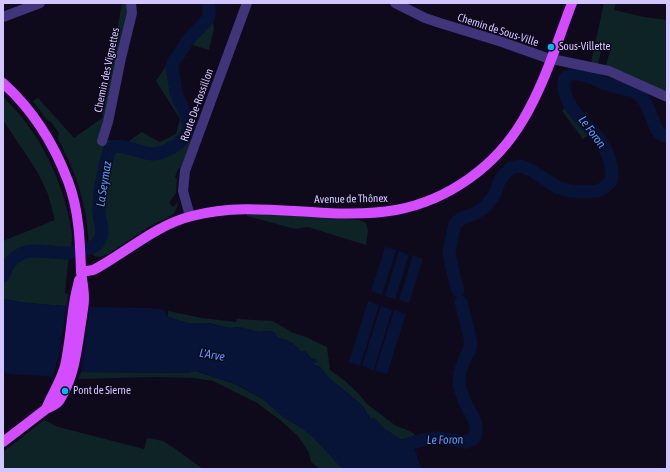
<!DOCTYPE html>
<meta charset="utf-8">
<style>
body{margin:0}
#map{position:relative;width:670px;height:472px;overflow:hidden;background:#0f0a1b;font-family:"Asap Condensed",sans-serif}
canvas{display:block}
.frame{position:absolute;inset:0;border:4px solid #d3c5ff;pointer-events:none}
</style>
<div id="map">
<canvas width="670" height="472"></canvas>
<div class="frame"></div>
</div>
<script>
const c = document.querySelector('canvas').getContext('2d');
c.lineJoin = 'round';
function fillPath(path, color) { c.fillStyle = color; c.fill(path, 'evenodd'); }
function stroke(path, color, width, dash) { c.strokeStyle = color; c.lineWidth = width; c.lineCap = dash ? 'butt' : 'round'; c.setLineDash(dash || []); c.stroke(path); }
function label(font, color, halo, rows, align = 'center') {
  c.font = font + ' "Asap Condensed",sans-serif'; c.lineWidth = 3; c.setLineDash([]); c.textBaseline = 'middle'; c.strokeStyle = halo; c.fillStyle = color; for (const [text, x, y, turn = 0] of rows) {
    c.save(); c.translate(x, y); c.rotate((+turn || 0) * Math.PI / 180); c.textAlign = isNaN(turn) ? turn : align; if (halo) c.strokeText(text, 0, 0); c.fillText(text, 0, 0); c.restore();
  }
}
const green = new Path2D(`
 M 122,3 L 127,3 L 128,12 L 99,140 L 129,141 L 142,132 L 160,142 L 176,134 L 180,119 L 156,81 L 179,46 L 205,29 L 202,3 L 210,3 L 214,28 L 209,50 L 193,45 L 185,52 L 177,65 L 180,94 L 195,121 L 190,133 L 194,135 L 181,168 L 178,169 L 175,177 L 177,179 L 176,193 L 169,203 L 173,207 L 178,202 L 177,207 L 175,212 L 172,215 L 150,226 L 108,254 C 101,257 94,259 90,251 C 88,240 88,229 86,217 C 81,189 72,165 58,139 L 59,133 L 51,122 L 46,119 L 33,101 L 38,98 L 74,138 L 102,118 Z
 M 604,3 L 616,3 L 614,10 L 644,17 L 667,20 L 667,94 L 606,65 L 611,48 L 602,46 L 598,64 L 591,63 Z
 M 3,97 C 36,128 58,170 68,214 C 70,221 71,228 72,235 C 72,241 71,248 71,254 L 69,254 L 65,293 L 68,294 L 67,306 L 24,303 L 3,299 L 3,241 L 55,220 L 48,194 L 38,173 L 31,162 L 3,120 Z
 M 569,104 L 574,111 L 593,131 L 583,139 L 562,111 Z
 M 247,213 L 269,214 L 359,220 L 366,223 L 368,230 L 366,245 L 308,227 L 295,229 L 247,216 Z
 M 168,311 L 202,318 L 236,322 L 237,319 L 272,321 L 287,329 L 291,332 L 306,337 L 327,347 L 330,370 L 345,381 L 358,393 L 367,404 L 396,426 L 405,429 L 413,433 L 418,438 L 408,442 L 405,442 L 386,430 L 374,418 L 372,419 L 370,418 L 362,405 L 329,378 L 320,367 L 312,364 L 317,360 L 311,358 L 305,351 L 300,351 C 295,344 287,339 278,338 L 272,331 L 258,332 L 239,327 L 230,328 L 208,323 L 188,323 L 168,317 Z
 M 195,371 L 235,384 L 263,399 L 282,416 L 303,429 L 312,436 L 343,469 L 320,469 L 311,462 L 309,453 L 298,436 L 280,420 L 257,403 L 213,381 L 194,378 L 155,377 L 78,379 L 81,372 L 187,373 Z
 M 44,420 L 58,427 L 144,449 L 147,438 L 163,441 L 174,448 L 203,469 L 3,469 L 3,452 Z`);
const water = new Path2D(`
 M 385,247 L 396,250 L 382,295 L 371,291 Z
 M 399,251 L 409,255 L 395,299 L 385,296 Z
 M 413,255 L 423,259 L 409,303 L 399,300 Z
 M 3,299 C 51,308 100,307 149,308 L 164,310 L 168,317 L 188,323 L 208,323 L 230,328 L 239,327 L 258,332 L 272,331 L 276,334 L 278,338 C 287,339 295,344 300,351 L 305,351 L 311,358 L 317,360 L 317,362 L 313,364 L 320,367 L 329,378 L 362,405 L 366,413 L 370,415 L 370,418 L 372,419 L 374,418 L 386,430 L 398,438 L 408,442 L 417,454 L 417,459 L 422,469 L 343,469 L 312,436 L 303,429 L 282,416 L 263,399 L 235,384 L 195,371 L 187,373 L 81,372 L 53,378 L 46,376 L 11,374 L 3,372 Z
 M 368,301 L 379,305 L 360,366 L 349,362 Z
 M 381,306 L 392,310 L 374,370 L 362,366 Z
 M 394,310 L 406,314 L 387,374 L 375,371 Z`);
const pier = new Path2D(`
 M 67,304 L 90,305 L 81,372 L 80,374 L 52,380 L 59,355 Z`);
const river = new Path2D(`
 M 3,276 C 6,271 7,264 12,260 C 29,244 48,254 68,253 C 73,252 78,251 83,250 C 91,248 97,247 100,239 C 105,230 99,221 99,212 C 98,191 104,171 109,151 C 111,150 111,148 113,147 C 122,143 142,154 152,154 C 162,154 175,147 182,140 C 197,127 182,109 177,96 C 175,90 175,84 174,78 C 174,74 171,70 172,66 C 173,61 177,57 180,53 C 183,48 186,43 190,38 C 199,26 214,21 208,3
 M 458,290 L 454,276 L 449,253 L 450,247 L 455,224 L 460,219 L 474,214 L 486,206 L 495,194 L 499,182 L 502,177 L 511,168 L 515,167 L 521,166 L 531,170 L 557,187 L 570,191 L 585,192 L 597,191 L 604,188 L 611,181 C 614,172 609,155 604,146 C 592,125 562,110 564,82 C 565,75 571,73 578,74 C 590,75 596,81 607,84 C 615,87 625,89 634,91 C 647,98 651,117 657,130 L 659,133 L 667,137
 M 392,449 L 419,441 L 434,438 L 440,438 L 465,442 L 472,440 L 474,438 L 476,433 L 476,425 L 473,417 L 464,400 L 459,384 L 460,372 L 466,356 L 470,349 L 471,342 L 461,302`);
const minor = new Path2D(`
 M 395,3 L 425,18 L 440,23 L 502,42 L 547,58 L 609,71 L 667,97
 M 3,17 L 40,3
 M 102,141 L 108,122 L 121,58 L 132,13 L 131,3
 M 190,216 L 183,191 L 185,171 L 247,3`);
const major = new Path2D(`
 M 3,83 C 33,110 54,144 68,181 C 79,210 80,240 81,271 C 82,280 84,289 84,298 C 84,306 82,315 81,323 C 77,347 75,374 62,396 C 61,398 59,402 57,403 C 54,406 50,407 46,409 L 3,442
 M 81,272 L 93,270 L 97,268 C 128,251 156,225 192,216 C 236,204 282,211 327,213 C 350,214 374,214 396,210 C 449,200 496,166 523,120 C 545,83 557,42 572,3
 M 46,409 C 52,394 61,381 65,366 C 70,344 71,321 75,298 C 76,292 78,286 79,280`);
const markers = [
 [551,47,4,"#00b9f0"],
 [65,391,4,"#00b9f0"]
];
const streetNames = [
 ["Chemin de Sous-Ville",498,30,18],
 ["Chemin des Vignettes",107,70,-78],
 ["Route De-Rossillon",197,105,-70],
 ["Avenue de Thônex",351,199,-1]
];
const poiNames = [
 ["Sous-Villette",559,47],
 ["Pont de Sierne",73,391]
];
const waterNames = [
 ["Le Foron",592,132,53],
 ["La Seymaz",104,184,-81],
 ["L'Arve",212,355,10],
 ["Le Foron",445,440,-1]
];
fillPath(green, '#0e2325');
fillPath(water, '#071337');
fillPath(pier, '#0f0a1b');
stroke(river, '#071337', 13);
stroke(minor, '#40347b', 10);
stroke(major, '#d34cff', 10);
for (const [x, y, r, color] of markers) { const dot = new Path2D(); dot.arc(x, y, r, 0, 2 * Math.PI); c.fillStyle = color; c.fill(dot); stroke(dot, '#0f0a1b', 1.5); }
label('11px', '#d3c5ff', '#0f0a1b', streetNames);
label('11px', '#d3c5ff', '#0f0a1b', poiNames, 'left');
label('italic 12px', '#5399ff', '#0f0a1b', waterNames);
</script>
